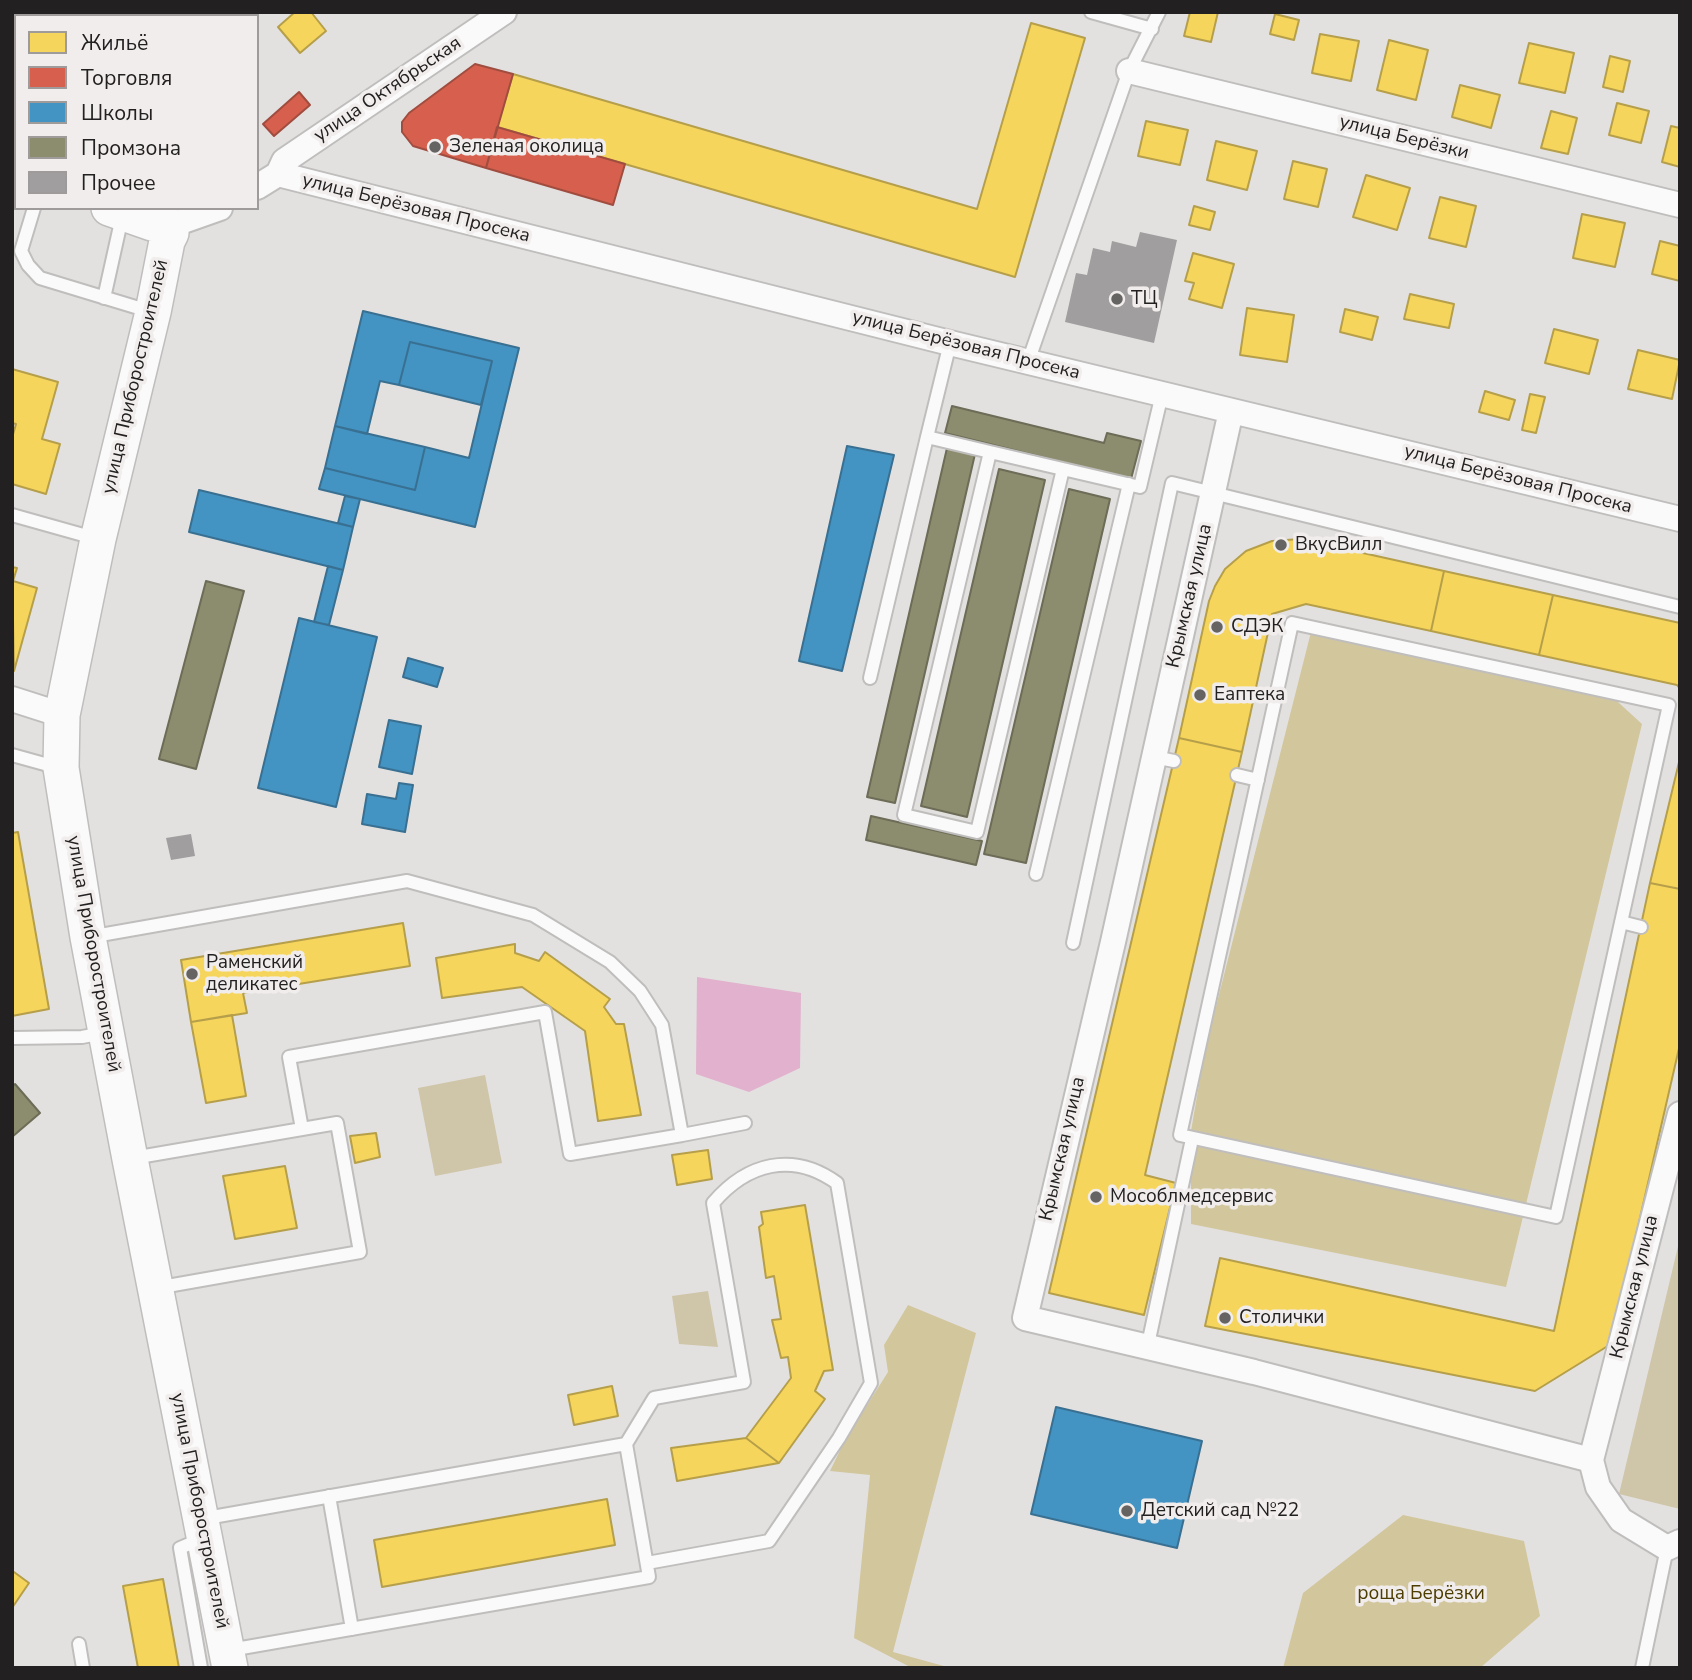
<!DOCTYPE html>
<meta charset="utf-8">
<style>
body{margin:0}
#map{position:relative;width:1692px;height:1680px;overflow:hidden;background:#e3e1e0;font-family:"Nunito Sans",sans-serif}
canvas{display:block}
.frame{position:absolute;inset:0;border:14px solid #222020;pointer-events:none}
.legend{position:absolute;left:14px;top:14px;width:245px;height:196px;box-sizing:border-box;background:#f1edec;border:2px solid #9e9b9a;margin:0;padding:9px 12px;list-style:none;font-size:21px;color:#222020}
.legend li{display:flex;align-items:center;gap:14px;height:35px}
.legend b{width:35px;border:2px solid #9e9b9a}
</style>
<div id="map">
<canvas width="1692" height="1680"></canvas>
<div class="frame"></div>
<ul class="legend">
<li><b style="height:19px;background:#f6d55c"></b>Жильё</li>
<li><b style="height:19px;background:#d6604d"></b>Торговля</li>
<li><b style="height:19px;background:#4393c3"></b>Школы</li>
<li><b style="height:19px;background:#8c8c6e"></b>Промзона</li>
<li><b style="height:19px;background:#a09e9e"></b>Прочее</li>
</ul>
</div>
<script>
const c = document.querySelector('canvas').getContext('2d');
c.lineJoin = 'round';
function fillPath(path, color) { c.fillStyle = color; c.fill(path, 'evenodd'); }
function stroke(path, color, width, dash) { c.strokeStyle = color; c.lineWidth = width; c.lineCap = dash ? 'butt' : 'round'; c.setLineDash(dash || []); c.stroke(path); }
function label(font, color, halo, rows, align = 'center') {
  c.font = font + ' "Nunito Sans",sans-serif'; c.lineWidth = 7; c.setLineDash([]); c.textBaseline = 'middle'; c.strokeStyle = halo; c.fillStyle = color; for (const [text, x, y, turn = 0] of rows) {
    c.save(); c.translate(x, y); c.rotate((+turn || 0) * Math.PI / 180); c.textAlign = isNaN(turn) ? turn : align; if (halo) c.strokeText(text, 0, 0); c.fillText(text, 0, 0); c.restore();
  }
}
const green = new Path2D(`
 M 485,1075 L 502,1163 L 435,1176 L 418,1088 Z
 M 1680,1238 L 1680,1509 L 1619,1494 Z
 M 708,1291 L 718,1347 L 679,1344 L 672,1296 Z`);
const forest = new Path2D(`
 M 1311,632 L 1607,692 L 1642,724 L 1506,1287 L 1191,1224 L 1191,1131 L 1205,1050 Z
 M 908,1305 L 976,1333 L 893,1652 L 951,1668 L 912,1668 L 854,1638 L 870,1475 L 830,1471 L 845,1440 L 888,1372 L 884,1345 Z
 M 1403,1515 L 1524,1541 L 1540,1616 L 1480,1668 L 1283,1668 L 1303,1593 Z`);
const water = new Path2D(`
 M 697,977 L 801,993 L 800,1068 L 749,1092 L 696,1074 Z`);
const homes = new Path2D(`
 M 295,12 L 311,12 L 326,31 L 300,53 L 278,27 Z
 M 1190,12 L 1218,12 L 1211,42 L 1184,36 Z
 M 1275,14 L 1299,20 L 1294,40 L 1270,34 Z
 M 1031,23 L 1085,38 L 1015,277 L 497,127 L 513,74 L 977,209 Z
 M 1320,34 L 1359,41 L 1351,81 L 1312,73 Z
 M 1389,40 L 1428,50 L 1416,100 L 1377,90 Z
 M 1529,43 L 1574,53 L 1565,93 L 1519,83 Z
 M 1610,56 L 1630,61 L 1623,92 L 1603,87 Z
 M 1460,85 L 1500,95 L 1491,128 L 1452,117 Z
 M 1617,103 L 1649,111 L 1641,143 L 1609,135 Z
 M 1551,111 L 1577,118 L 1568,154 L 1541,148 Z
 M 1146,121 L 1188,130 L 1180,165 L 1138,156 Z
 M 1671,126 L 1680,128 L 1680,167 L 1662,162 Z
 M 1216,141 L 1257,151 L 1247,190 L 1207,180 Z
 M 1293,161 L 1327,169 L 1318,207 L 1284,199 Z
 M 1366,175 L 1410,188 L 1397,230 L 1353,217 Z
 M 1440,197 L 1476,206 L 1466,247 L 1429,238 Z
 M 1194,206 L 1215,212 L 1210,230 L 1189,225 Z
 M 1582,214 L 1625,223 L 1615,267 L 1573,258 Z
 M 1660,241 L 1680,246 L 1680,281 L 1652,274 Z
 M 1193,253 L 1234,264 L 1222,308 L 1189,299 L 1194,283 L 1185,281 Z
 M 1410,294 L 1454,304 L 1449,328 L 1404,319 Z
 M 1247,308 L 1294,315 L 1287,362 L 1240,355 Z
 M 1345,309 L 1378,317 L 1372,340 L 1340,332 Z
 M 1554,329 L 1598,340 L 1589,374 L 1545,363 Z
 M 1638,350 L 1680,360 L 1672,399 L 1628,389 Z
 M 12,369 L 58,382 L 42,439 L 60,444 L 46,494 L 12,484 L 12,438 L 16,424 L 12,423 Z
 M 1485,391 L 1515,400 L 1509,420 L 1479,412 Z
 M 1530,394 L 1545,397 L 1536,433 L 1522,430 Z
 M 1300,539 L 1444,571 L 1431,631 L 1306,604 L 1272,614 L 1242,752 L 1179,738 L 1209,601 L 1215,586 L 1225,569 L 1246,551 L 1272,541 Z
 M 12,567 L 17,568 L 13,581 L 37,588 L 14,671 Z
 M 1444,571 L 1553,595 L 1539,655 L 1431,631 Z
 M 1553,595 L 1680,623 L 1680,689 L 1677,685 L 1539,655 Z
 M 1179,738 L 1242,752 L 1145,1175 L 1176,1183 L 1144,1315 L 1049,1293 Z
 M 1680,758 L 1680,889 L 1650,883 Z
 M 18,832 L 49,1009 L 12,1016 L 12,833 Z
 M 1650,883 L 1680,889 L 1680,1044 L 1611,1344 L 1535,1391 L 1205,1326 L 1220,1258 L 1554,1331 Z
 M 403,923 L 410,966 L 243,993 L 247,1013 L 191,1022 L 181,960 Z
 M 515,944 L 515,953 L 539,961 L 545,952 L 610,999 L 604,1007 L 616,1024 L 624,1024 L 641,1115 L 598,1121 L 585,1031 L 522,987 L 442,998 L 436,958 Z
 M 232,1015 L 246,1096 L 206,1103 L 191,1022 Z
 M 376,1133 L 380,1157 L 355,1163 L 350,1136 Z
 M 708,1150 L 712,1179 L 677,1185 L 672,1155 Z
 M 285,1166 L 297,1228 L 235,1239 L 223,1176 Z
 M 805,1205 L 833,1370 L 824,1371 L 815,1391 L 825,1399 L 779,1463 L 746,1438 L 791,1378 L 788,1357 L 781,1358 L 772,1320 L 781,1319 L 774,1276 L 766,1278 L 759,1227 L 763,1224 L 761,1212 Z
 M 612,1386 L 618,1416 L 574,1425 L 568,1395 Z
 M 746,1438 L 779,1463 L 677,1481 L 671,1448 Z
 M 607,1499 L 615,1545 L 382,1587 L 374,1540 Z
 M 14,1572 L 29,1583 L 12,1608 L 12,1574 Z
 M 163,1579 L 179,1668 L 138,1668 L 123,1586 Z`);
const shops = new Path2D(`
 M 475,64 L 513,74 L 486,168 L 413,146 L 402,132 L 402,122 L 409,113 Z
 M 299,92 L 310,105 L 274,136 L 263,124 Z
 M 497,127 L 625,164 L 613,205 L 486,168 Z`);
const schools = new Path2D(`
 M 363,311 L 519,348 L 475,527 L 319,489 L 325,468 L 415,490 L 425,447 L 469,458 L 492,361 L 410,342 L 399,385 L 380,381 L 367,434 L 335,426 Z
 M 410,342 L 492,361 L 481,405 L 399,385 Z
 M 335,426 L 425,447 L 415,490 L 325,468 Z
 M 847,446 L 894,455 L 842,671 L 799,661 Z
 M 199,490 L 353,527 L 343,570 L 189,532 Z
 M 345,496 L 360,499 L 353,527 L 338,523 Z
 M 328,566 L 343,570 L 329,625 L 314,622 Z
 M 299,618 L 377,637 L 336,807 L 258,788 Z
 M 408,658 L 443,668 L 437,687 L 403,677 Z
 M 389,720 L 421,726 L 412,774 L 379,767 Z
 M 399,783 L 413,785 L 405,832 L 362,824 L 367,794 L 396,799 Z
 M 1056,1407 L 1202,1441 L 1177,1548 L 1031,1514 Z`);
const industry = new Path2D(`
 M 952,406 L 1104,443 L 1107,433 L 1141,441 L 1131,479 L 945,433 Z
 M 947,448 L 975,454 L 895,803 L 867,797 Z
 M 999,469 L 1045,480 L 967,817 L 921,806 Z
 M 1069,489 L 1110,499 L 1026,863 L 984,854 Z
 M 206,581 L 244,591 L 196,769 L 159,759 Z
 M 871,816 L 982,841 L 976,865 L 866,840 Z
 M 15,1084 L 40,1113 L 12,1137 L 12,1086 Z`);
const building = new Path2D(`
 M 1140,232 L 1177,240 L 1154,343 L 1065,322 L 1076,273 L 1087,275 L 1093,248 L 1110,252 L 1112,241 L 1136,247 Z
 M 191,834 L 195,856 L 171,860 L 166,838 Z`);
const lane = new Path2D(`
 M 1091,12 L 1152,29
 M 34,208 L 21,251 L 28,265 L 40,278 L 152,312
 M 104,298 L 122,217
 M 950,343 L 927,437 L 990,452 L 904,815 L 977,832 L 1063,469
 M 1028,362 L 1129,71 L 1159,12
 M 990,452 L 1140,487 L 1162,394
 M 12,515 L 94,538
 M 1292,623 L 1669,705 L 1556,1217 L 1180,1135 Z
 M 870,678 L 927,437
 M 12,755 L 59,768
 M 1154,757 L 1174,761
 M 1237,775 L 1258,780
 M 1036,874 L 1129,484
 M 1621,922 L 1641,927
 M 89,937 L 407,881 L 533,915 L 610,962 L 640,991 L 662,1025 L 682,1135 L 745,1123
 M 1073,943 L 1172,483 L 1680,607
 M 12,1038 L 82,1037 L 103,1033
 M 302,1129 L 289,1057 L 545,1012 L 570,1154 L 682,1135
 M 133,1158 L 337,1123 L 360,1252 L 156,1288
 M 1147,1349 L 1192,1139
 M 329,1496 L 352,1629
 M 201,1519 L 626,1444
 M 79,1644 L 83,1668
 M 230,1650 L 649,1577 L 626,1444 L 654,1398 L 744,1382 L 713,1203 C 747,1163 793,1151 837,1183 L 871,1383 L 839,1438 L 769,1541 L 647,1563
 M 201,1668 L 180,1548 L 201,1539
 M 1642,1668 L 1667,1548`);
const street = new Path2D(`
 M 1129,71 L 1680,205
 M 278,174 L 284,161 L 504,12
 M 257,187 L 278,174 L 950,343 L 1680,519
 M 169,226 L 220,208
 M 1231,411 L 1113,942 L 1025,1318 L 1254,1372 L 1591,1460
 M 12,699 L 62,715
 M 1680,1114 L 1591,1460 L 1598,1487 L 1621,1520 L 1667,1548 L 1680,1542`);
const secondary = new Path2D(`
 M 12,169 L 16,172
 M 109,208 L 152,223 L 164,222 L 169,226 L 171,233 L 167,241 L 153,312 L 98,539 L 62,715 L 61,768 L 88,937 L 130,1159 L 230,1668`);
const markers = [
 [435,147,7,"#666463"],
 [1117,299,7,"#666463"],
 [1281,545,7,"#666463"],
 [1217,627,7,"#666463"],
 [1200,695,7,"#666463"],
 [192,974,7,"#666463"],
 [1096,1197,7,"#666463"],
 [1225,1318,7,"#666463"],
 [1127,1511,7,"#666463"]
];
const streetNames = [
 ["улица Октябрьская",388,90,-34],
 ["улица Берёзки",1404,138,14],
 ["улица Берёзовая Просека",416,209,14],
 ["улица Берёзовая Просека",966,346,14],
 ["улица Приборостроителей",136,377,-77],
 ["улица Берёзовая Просека",1518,480,14],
 ["Крымская улица",1190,596,-77],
 ["улица Приборостроителей",93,954,80],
 ["Крымская улица",1063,1149,-77],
 ["Крымская улица",1635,1287,-76],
 ["улица Приборостроителей",199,1511,79]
];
const poiNames = [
 ["Зеленая околица",449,147],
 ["ТЦ",1131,299],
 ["ВкусВилл",1295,545],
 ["СДЭК",1231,627],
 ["Еаптека",1214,695],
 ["Раменский",206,963],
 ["деликатес",206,985],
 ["Мособлмедсервис",1110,1197],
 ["Столички",1239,1318],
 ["Детский сад №22",1141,1511]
];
const parkNames = [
 ["роща Берёзки",1421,1594]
];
fillPath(green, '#cfc5a8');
fillPath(forest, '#d2c69d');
fillPath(water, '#e1b1cd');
fillPath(homes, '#f6d55c');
stroke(homes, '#b69f4a', 2);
fillPath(shops, '#d6604d');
stroke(shops, '#a04d40', 2);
fillPath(schools, '#4393c3');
stroke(schools, '#397092', 2);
fillPath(industry, '#8c8c6e');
stroke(industry, '#6c6c57', 2);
fillPath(building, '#a09e9e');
stroke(lane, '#bfbebd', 16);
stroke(street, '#bfbebd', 28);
stroke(secondary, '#bfbebd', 38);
stroke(lane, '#fbfafa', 12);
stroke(street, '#fbfafa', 24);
stroke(secondary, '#fbfafa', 35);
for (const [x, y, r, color] of markers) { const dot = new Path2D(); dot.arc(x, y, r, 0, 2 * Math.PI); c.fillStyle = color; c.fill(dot); stroke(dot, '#f1edec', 2.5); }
label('19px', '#222020', '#f1edec', streetNames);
label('19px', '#222020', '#f1edec', poiNames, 'left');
label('19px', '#4d3d00', '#f1edec', parkNames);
</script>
